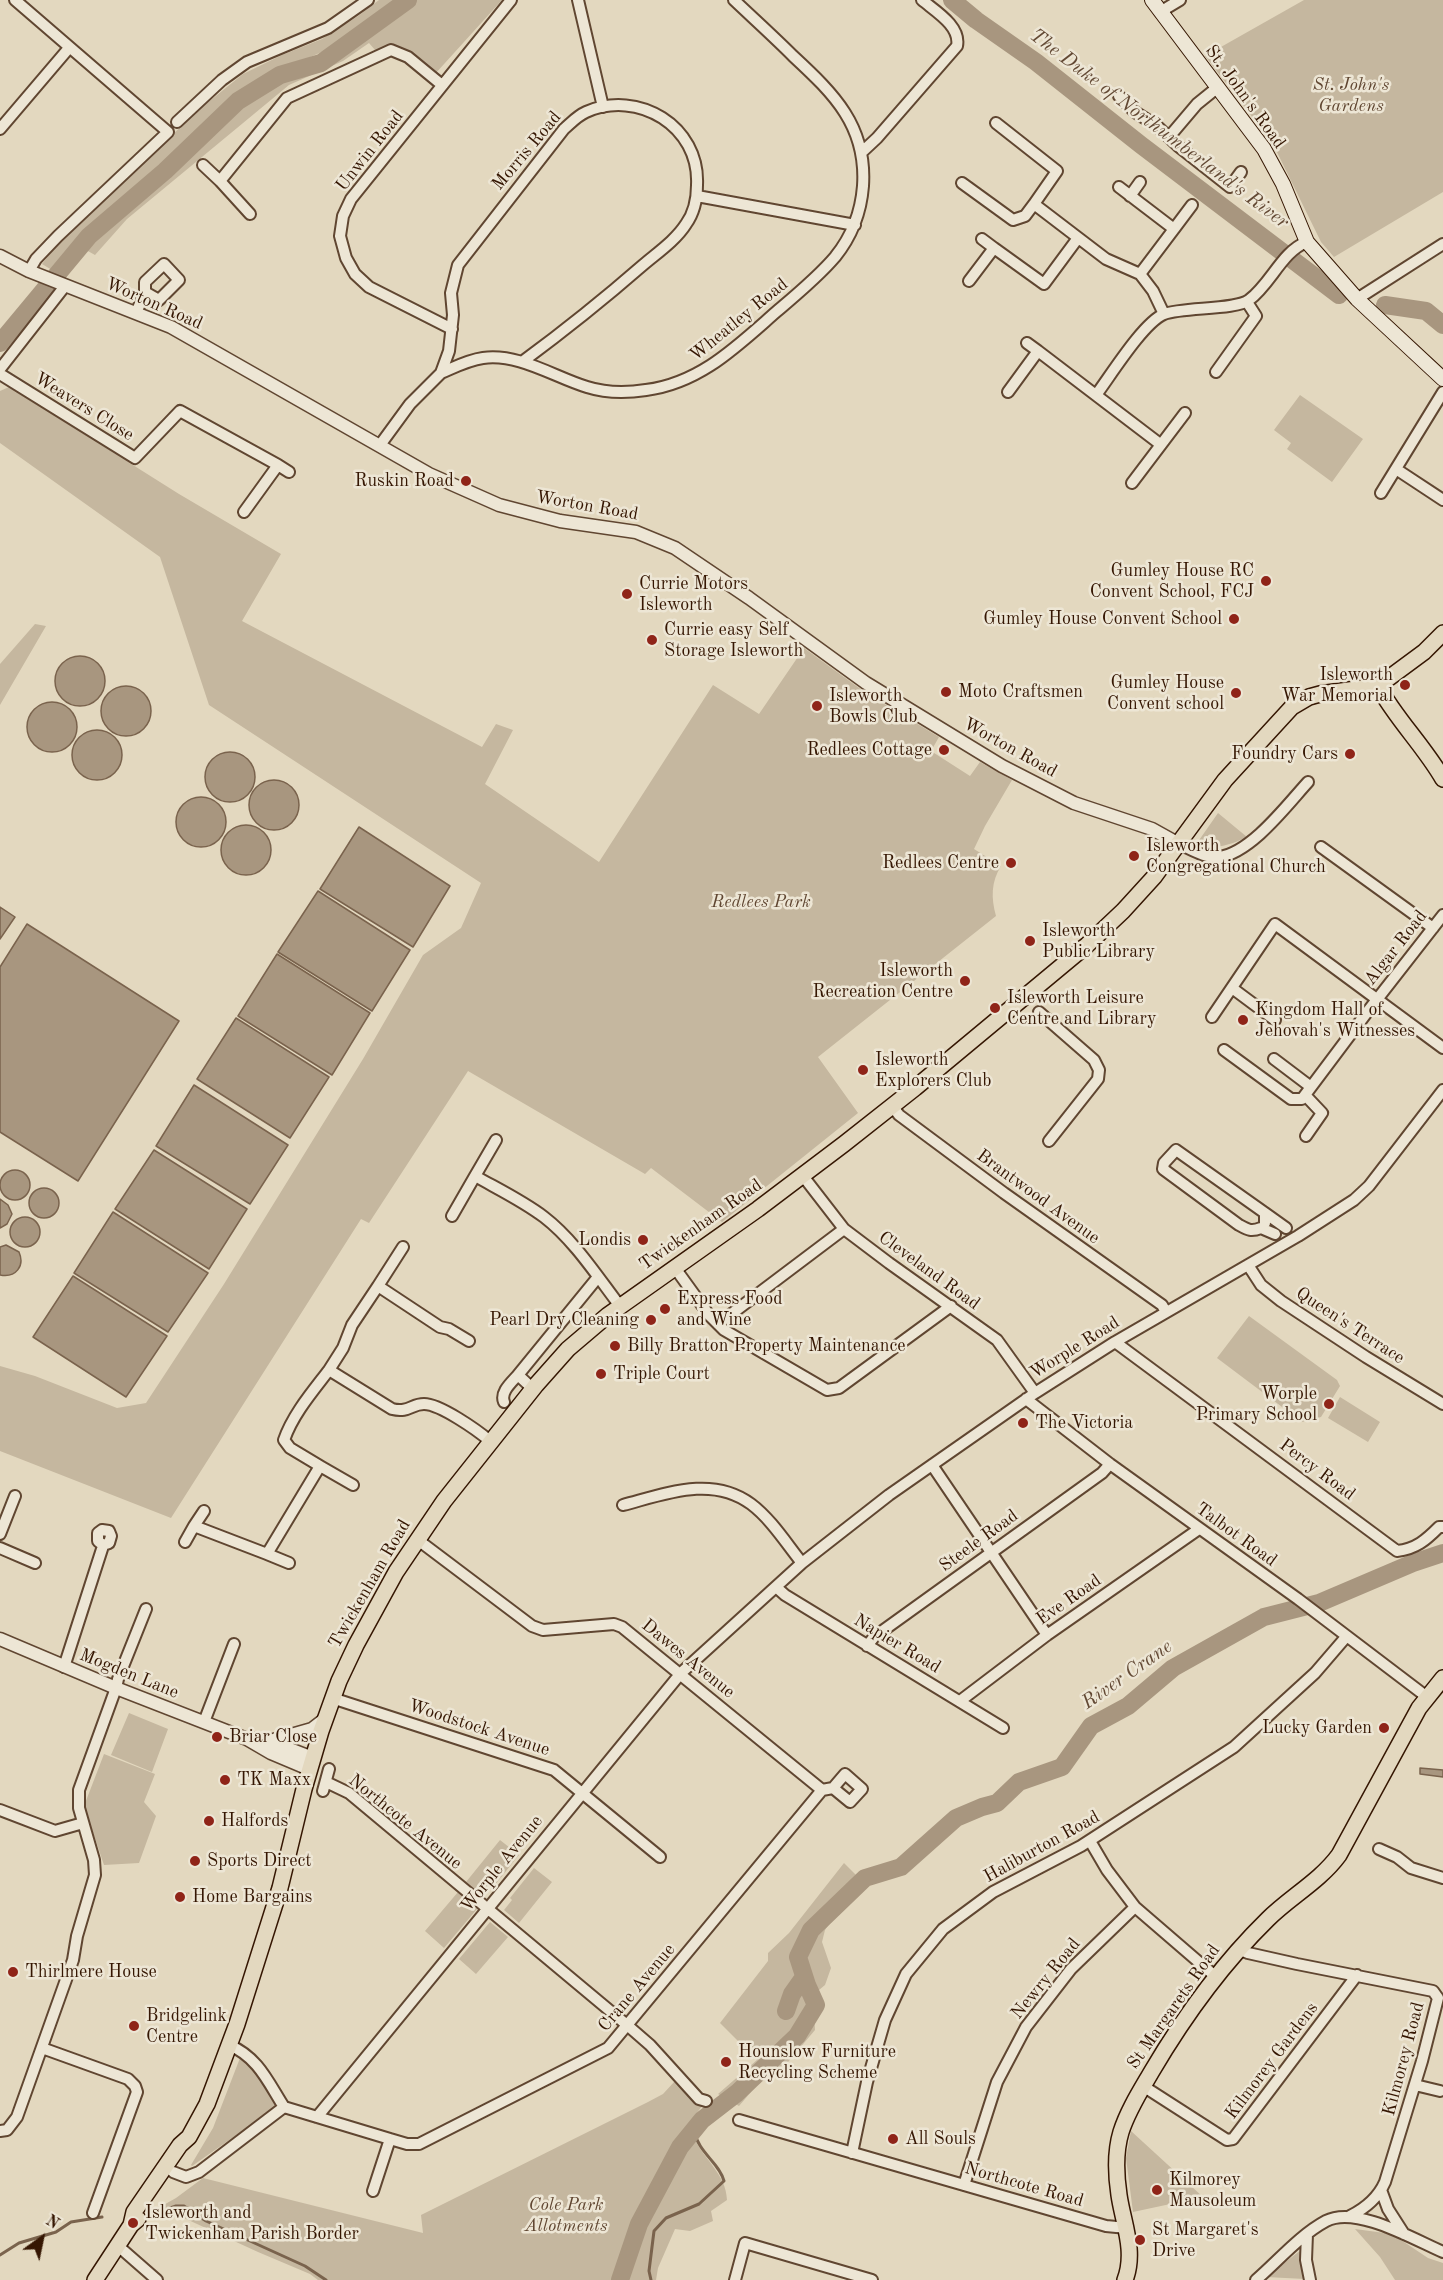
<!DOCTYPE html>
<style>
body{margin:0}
#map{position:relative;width:1443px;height:2280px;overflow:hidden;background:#e3d8bf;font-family:"Old Standard TT",serif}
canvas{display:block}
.north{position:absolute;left:12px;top:2208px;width:60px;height:60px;-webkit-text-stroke:4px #ede6d5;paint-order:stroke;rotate:33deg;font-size:16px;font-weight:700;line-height:24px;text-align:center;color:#351602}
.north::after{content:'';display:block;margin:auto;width:21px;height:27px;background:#351602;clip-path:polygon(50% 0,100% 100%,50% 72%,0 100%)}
</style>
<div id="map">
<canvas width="1443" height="2280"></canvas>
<div class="north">N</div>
</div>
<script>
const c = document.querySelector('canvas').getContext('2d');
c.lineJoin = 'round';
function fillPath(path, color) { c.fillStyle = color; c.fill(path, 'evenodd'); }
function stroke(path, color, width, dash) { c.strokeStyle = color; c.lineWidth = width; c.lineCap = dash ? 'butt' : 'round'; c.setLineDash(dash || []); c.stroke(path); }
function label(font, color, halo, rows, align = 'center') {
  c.font = font + ' "Old Standard TT",serif'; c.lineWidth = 5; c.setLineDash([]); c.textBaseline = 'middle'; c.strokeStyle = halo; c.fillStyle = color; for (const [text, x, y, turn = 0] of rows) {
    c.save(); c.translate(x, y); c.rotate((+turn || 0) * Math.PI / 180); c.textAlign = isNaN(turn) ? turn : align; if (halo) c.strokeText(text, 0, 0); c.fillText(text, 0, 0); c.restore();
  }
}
const green = new Path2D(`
 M 379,0 L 398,0 L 333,47 L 283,69 L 238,94 L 178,153 L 93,228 L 52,270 L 42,264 L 53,250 L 196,112 L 243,74 L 282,55 L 322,39 L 358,16 Z
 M 414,0 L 502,0 L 435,74 L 390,46 L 375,50 L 369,43 L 343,61 L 289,85 L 127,219 L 95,255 L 86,250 L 98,235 L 245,104 L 277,82 L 325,65 L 365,38 Z
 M 1304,0 L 1443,0 L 1443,192 L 1334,257 L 1321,242 L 1273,144 L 1205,56 Z
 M 9,387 L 179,494 L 281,554 L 242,621 L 482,747 L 496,724 L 513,730 L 485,784 L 599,862 L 713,685 L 759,714 L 804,648 L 866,693 L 939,737 L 931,751 L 970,776 L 980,762 L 1012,780 L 985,826 L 974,849 L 1001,866 C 991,882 991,898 996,916 L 818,1057 L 858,1113 L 722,1222 L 651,1168 L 645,1174 L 468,1071 L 369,1223 L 361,1219 L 171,1518 L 0,1451 L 0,1366 L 35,1376 L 117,1408 L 146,1403 L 224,1284 L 363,1059 L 423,955 L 461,928 L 481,883 L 209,705 L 160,557 L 0,443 L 0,391 Z
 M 1300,395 L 1363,439 L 1332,482 L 1287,449 L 1291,443 L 1274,430 Z
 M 35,624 L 46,626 L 0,705 L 0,664 Z
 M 1218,813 L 1247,837 C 1228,846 1216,849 1195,846 Z
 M 1249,1316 L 1337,1380 L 1340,1386 L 1321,1417 L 1302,1422 L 1217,1358 Z
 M 1340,1397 L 1380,1422 L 1368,1442 L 1328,1418 Z
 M 129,1713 L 168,1729 L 152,1772 L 111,1755 Z
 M 104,1754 L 155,1774 L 144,1802 L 156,1816 L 139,1863 L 104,1865 L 84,1806 Z
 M 500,1840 L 519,1855 L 494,1886 L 490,1884 L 481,1894 L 466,1882 Z
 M 844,1863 L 860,1879 L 825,1930 L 822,1942 L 831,1968 L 825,1985 L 813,1995 L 815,2030 L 788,2062 L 762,2079 L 739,2106 L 718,2094 L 757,2060 L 720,2023 L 768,1961 L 768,1953 L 789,1933 Z
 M 534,1868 L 552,1882 L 519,1923 L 504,1910 L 512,1900 L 510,1898 Z
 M 458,1892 L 477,1909 L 444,1948 L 425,1931 Z
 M 490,1922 L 508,1937 L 476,1974 L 459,1959 Z
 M 240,2058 L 251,2062 L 278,2106 L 192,2166 L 191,2165 L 213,2128 Z
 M 675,2081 L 702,2106 C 673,2145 645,2188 627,2235 C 622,2249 619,2265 615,2280 L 318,2280 L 310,2274 L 258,2252 L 160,2207 L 176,2198 L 203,2178 L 423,2233 L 421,2215 L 648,2102 L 663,2094 Z
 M 1131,2131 L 1203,2197 L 1133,2212 L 1126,2158 Z
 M 694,2138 C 705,2161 726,2174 727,2200 L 711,2211 L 713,2221 L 690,2231 L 675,2229 L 658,2268 L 656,2280 L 626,2280 C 641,2230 662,2180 694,2138 Z
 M 1355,2229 L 1392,2234 L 1428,2258 L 1443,2263 L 1443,2280 L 1395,2280 L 1380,2257 Z
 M 1301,2250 L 1305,2279 L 1266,2277 Z`);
const water = new Path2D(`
 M55 681a25 25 0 1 1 50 0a25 25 0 1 1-50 0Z
 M101 711a25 25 0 1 1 50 0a25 25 0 1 1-50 0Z
 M27 727a25 25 0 1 1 50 0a25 25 0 1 1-50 0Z
 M72 755a25 25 0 1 1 50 0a25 25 0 1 1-50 0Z
 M205 777a25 25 0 1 1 50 0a25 25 0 1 1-50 0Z
 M249 805a25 25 0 1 1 50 0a25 25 0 1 1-50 0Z
 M176 822a25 25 0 1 1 50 0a25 25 0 1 1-50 0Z
 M221 850a25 25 0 1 1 50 0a25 25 0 1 1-50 0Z
 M 359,827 L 450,886 L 413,947 L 320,889 Z
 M 318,891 L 410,950 L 372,1011 L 278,952 Z
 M 0,907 L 15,917 L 0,939 Z
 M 27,924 L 179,1021 L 78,1181 L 0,1132 L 0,967 Z
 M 277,954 L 370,1013 L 332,1075 L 238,1016 Z
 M 236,1018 L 329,1077 L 290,1138 L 197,1079 Z
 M 194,1085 L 288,1145 L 250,1204 L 156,1146 Z
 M 154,1150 L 247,1209 L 209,1269 L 115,1209 Z
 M0 1185a15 15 0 1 1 30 0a15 15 0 1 1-30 0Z
 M29 1203a15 15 0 1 1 30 0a15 15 0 1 1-30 0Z
 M 0,1199 L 8,1205 L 12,1214 L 7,1224 L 0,1228 Z
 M 113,1212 L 208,1273 L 168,1332 L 74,1273 Z
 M10 1232a15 15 0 1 1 30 0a15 15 0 1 1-30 0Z
 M 6,1245 L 19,1252 C 25,1266 16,1278 0,1275 L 0,1247 Z
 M 73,1276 L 167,1336 L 126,1397 L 33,1337 Z
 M 1420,1768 L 1443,1770 L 1443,1777 L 1420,1774 Z`);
const stream = new Path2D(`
 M 153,2214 L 176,2206 L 184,2206 L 206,2221 L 305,2266 L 326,2280
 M 0,2255 L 19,2243 L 56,2232 L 71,2222 L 102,2217
 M 651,2280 L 649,2271 L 654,2231 L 666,2218 L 699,2204 L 724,2181 C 719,2162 698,2153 694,2130`);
const river = new Path2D(`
 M 952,0 L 976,20 L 1036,62 L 1141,145 L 1339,295
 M 1385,305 L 1426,311 L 1443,325
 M 0,343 L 89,236 L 165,171 L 238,101 L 280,75 L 321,63 L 408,0
 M 786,2011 L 792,1994 L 804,1977
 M 620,2280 L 639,2224 L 680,2147 L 702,2120 L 737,2093 L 797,2036 L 816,2005 L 807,1985 L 798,1957 L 811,1930 L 865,1878 L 901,1867 L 956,1818 L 982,1807 L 997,1803 L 1019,1782 L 1062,1767 L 1091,1726 L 1128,1706 L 1173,1668 L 1264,1617 L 1319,1603 L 1413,1563 L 1443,1553`);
const minor = new Path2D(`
 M 15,0 L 168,132 L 58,236 L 36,259 L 29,271
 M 578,0 L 603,107
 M 1160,12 L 1180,0
 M 1119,96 L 1135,112 L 1157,126 L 1178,146 L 1230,187 L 1241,172
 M 177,122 L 222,80 L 247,62 L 328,28 L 368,0
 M 996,123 L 1057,171 L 1034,204 L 1106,259 L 1140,274 L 1153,291 L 1164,314
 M 0,129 L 69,48
 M 1169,137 L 1197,104 L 1218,87
 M 862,152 L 877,138 L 957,46 C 961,26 935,11 922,0
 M 203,165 L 220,181
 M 962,183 L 1013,220 L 1025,216 L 1034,204
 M 1119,187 L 1174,229 L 1140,274
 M 697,196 L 855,225
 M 1130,196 L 1140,182
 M 250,214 L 220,181 L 287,98 L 391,50 L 408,57 L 442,85
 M 1174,229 L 1192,205
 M 982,239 L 994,248
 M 164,264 L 179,280 L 159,300 L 145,292 L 145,282 Z
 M 969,281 L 994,248 L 1044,284 L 1078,238
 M 1357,299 L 1443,244
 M 136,313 L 145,292
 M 452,329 L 369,287 L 355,274 L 346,258 L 340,236 L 343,216 L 351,199 L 511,0
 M 1027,343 L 1038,351
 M 0,369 L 65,286
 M 1216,372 L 1256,316 L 1247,302
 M 441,373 C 455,367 468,360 483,358 C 519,353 554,377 587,387 C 606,393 627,393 646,390 C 700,383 736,347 776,312 C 796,295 818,277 835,257 C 852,236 861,212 863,186 C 867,126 834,94 793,56 C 774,37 754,19 734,0
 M 0,374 L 135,458 L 180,411 L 278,465 L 244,512
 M 1008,392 L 1038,351 L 1160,444
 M 1096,395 C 1111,375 1143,323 1164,314 C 1183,307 1236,310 1249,300 C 1271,284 1282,251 1307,242
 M 380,445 L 410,404 L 441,373 L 449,351 L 453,315 L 451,293 L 458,265 L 564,129 C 571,123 577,116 586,112 C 638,89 700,126 697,185 C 697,198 694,213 686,224 C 676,240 657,253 643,265 C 604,299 564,331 522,362
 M 278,465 L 289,472
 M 1396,469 L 1443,500
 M 1132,483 L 1185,413
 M 1381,493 L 1443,392
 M 1179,844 C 1191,849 1206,859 1219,857 C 1251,853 1287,805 1308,782
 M 1321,847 L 1433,928
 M 1232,988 L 1275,1020
 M 1039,1012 L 1094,1060 L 1099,1070 L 1098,1079 L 1049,1141
 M 1212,1017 L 1275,924 L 1443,1048
 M 1224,1050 L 1291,1099 L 1302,1099 L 1368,1011 L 1443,915
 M 1274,1059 L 1311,1087
 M 1305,1095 L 1322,1113 L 1306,1136
 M 893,1107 L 899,1115 L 1004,1193 L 1162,1305 L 1166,1312
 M 496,1140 L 475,1176 C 498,1189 523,1201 544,1217 C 574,1240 597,1276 620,1306
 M 803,1176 L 844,1229 L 889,1263 L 997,1340 L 1035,1393
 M 1265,1213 L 1286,1228
 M 452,1216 L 475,1176
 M 1265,1223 L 1265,1213 L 1176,1150 L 1164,1163 L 1163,1169 L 1239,1225 C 1248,1230 1251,1232 1261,1228 L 1275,1234
 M 1248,1265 L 1261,1285 L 1281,1301 L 1366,1357 L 1443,1404
 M 675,1268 L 709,1315 L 724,1330 L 827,1390 L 839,1388 L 951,1306
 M 378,1286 L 403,1247
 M 718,1324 L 844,1229
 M 469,1341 L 449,1329 L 440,1327 L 378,1286 L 352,1325 L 343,1348 L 329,1370 L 392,1409 C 409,1413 411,1404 424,1404 C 440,1404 477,1430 490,1441
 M 1115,1342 L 1397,1551 C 1416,1549 1426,1540 1439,1527 L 1443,1527
 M 533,1389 L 518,1375 L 598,1277
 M 1026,1399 L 1110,1464 L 1298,1599 L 1427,1697
 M 504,1402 C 500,1392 511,1383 518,1375
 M 932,1465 L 1047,1635
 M 320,1466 L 353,1485
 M 623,1505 C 665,1494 712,1475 751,1504 C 771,1519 786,1543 802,1563
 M 204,1511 L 194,1526 L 267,1554
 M 0,1534 L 15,1496
 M 418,1540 L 532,1626 L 543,1630 L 614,1624 L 622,1627 L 822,1790 L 833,1788 L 845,1774 L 862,1789 L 850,1802 L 833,1788
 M 185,1542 L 194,1526
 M 0,1548 L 35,1563
 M 289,1563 L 267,1554 L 320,1466 L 290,1448 L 284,1440 C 293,1414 313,1391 329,1370
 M 776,1587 L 785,1595 L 1003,1728
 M 867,1646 L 874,1637 L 1102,1473 L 1110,1464
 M 64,1667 L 102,1549 L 103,1545 L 98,1541 L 98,1533 L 102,1530 L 109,1531 L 111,1536 L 109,1543 L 103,1545
 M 332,1698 L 554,1770 L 660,1857
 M 960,1701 L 1047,1635 L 1199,1529
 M 204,1722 L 234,1644
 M 326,1782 L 349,1793 L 627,2025 L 650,2045 L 699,2099 L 706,2101
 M 323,1791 L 329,1769
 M 0,1810 L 55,1831 L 83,1823
 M 1090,1841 L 1107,1870 L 1135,1907 L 1215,1976
 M 1379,1849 L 1397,1857 L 1411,1868 L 1443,1878
 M 1238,1949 L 1248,1953 L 1297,1964 L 1433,1991 L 1438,1998 L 1422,2061 L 1385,2182 C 1378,2198 1366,2208 1350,2216
 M 229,2045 C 258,2057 268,2082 284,2107
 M 42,2048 L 128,2079 L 135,2086 L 137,2092 L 93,2213
 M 1415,2085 L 1440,2091
 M 1143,2086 L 1227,2140 L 1233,2139 L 1357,1975
 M 284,2107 L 390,2139
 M 317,2117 L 681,1673 L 802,1563 L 889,1495 L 1035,1393 L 1115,1342 L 1298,1236 L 1354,1200 L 1369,1186 L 1443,1090
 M 739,2120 L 1106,2226 L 1127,2228
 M 0,2131 L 7,2130 L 17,2117 L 73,1960 L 77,1936 L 95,1875 L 94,1860 L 79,1808 L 79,1790 L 116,1688 L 118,1679 L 146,1609
 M 852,2153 L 867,2082 L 885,2020 L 906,1974 L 943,1929 L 993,1892 L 1081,1846 L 1234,1747 L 1315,1673 L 1346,1637
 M 173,2172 L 186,2177 L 199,2172 L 284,2107
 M 964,2185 L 997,2082 L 1026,2027 L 1071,1969 L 1135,1907
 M 1381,2190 L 1388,2209 L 1404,2234
 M 373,2191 L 390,2139 L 407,2144 L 419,2144 L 608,2048 L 822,1790
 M 1307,2234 L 1306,2260 L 1310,2280
 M 117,2245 L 157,2280
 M 735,2280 L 745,2243 L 872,2280
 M 1256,2280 C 1278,2261 1300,2235 1326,2221 C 1356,2205 1415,2240 1443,2252`);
const tertiary = new Path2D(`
 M 0,256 L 29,271 L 171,327 L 429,474 L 499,505 L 560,521 L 636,532 L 675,548 L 749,598 L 866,683 L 1002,766 L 1074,803 L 1152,829 L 1179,844
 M 0,1639 L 116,1688 L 247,1739 L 271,1753 L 309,1769
 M 251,1739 L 269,1741 L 313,1758
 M 270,1741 L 312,1729 L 325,1719`);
const secondary = new Path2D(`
 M 1152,0 L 1264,149 L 1283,184 L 1307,242 L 1357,299 L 1443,379`);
const primary = new Path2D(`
 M 1378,686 C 1396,719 1424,746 1443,779
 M 131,2225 L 134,2212 L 180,2145 L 189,2137 L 207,2104 L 237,2024 L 280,1888 L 304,1789 L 321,1731 L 339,1681 L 356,1645 L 396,1572 L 444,1501 L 536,1385 L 568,1349 L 608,1315 L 758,1209 L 844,1144 L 915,1088 L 1087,945 L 1123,911 L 1154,877 L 1225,780 L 1292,707 L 1309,697 L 1320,694 L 1378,686 L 1424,652 L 1443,633
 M 95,2280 L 131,2225 L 138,2219
 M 1125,2280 C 1136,2251 1123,2223 1119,2195 C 1116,2175 1115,2152 1121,2132 C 1128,2110 1141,2090 1152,2071 C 1185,2015 1222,1964 1268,1919 C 1290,1897 1320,1881 1339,1855 L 1419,1708 L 1443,1678`);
const markers = [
 [466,481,6,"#8f2418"],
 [1266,581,6,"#8f2418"],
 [627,594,6,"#8f2418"],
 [1234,619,6,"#8f2418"],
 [652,640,6,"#8f2418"],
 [1405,685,6,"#8f2418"],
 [946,692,6,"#8f2418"],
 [1236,693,6,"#8f2418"],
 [817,706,6,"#8f2418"],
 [944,750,6,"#8f2418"],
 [1350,754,6,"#8f2418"],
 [1134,856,6,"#8f2418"],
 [1011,863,6,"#8f2418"],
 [1030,941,6,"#8f2418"],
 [965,981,6,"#8f2418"],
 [995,1008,6,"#8f2418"],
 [1243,1020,6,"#8f2418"],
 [863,1070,6,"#8f2418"],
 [643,1240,6,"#8f2418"],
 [665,1309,6,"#8f2418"],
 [651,1320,6,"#8f2418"],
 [615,1346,6,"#8f2418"],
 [601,1374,6,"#8f2418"],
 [1329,1404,6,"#8f2418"],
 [1023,1423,6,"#8f2418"],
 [1384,1728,6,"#8f2418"],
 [217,1737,6,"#8f2418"],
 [225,1780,6,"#8f2418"],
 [209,1821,6,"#8f2418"],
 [195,1861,6,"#8f2418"],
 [180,1897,6,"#8f2418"],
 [13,1972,6,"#8f2418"],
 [134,2026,6,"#8f2418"],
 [726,2062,6,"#8f2418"],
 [893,2139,6,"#8f2418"],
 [1157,2190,6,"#8f2418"],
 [133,2223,6,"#8f2418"],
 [1140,2240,6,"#8f2418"]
];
const parkNames = [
 ["St. John's",1351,85],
 ["Gardens",1351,106],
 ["Redlees Park",761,902],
 ["Cole Park",566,2205],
 ["Allotments",566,2226]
];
const streetNames = [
 ["St. John's Road",1245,97,54],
 ["Unwin Road",370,151,-52],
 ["Morris Road",527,151,-50],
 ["Worton Road",154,304,24],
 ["Wheatley Road",739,320,-39],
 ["Weavers Close",84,407,32],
 ["Worton Road",587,506,10],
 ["Worton Road",1010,748,29],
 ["Algar Road",1396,948,-52],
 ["Brantwood Avenue",1038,1197,36],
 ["Twickenham Road",701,1225,-35],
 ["Cleveland Road",929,1271,36],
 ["Queen's Terrace",1350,1326,33],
 ["Worple Road",1075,1348,-32],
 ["Percy Road",1317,1470,37],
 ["Talbot Road",1236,1535,36],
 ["Steele Road",979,1541,-36],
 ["Twickenham Road",370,1584,-60],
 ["Eve Road",1069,1600,-35],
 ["Napier Road",897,1644,31],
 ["Dawes Avenue",688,1659,39],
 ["Mogden Lane",129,1674,22],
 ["Woodstock Avenue",479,1728,18],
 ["Northcote Avenue",405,1822,39],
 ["Haliburton Road",1042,1847,-29],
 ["Worple Avenue",502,1864,-51],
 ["Newry Road",1046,1979,-51],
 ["Crane Avenue",637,1988,-50],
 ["St Margarets Road",1174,2007,-55],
 ["Kilmorey Road",1404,2059,-75],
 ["Kilmorey Gardens",1272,2061,-53],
 ["Northcote Road",1024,2185,16]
];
const poiNames = [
 ["Ruskin Road",454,481,"right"],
 ["Gumley House RC",1254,571,"right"],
 ["Convent School, FCJ",1254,592,"right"],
 ["Currie Motors",639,584],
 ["Isleworth",639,605],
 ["Gumley House Convent School",1222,619,"right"],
 ["Currie easy Self",664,630],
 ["Storage Isleworth",664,651],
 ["Isleworth",1393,675,"right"],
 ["War Memorial",1393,696,"right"],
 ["Gumley House",1224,683,"right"],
 ["Convent school",1224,704,"right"],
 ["Moto Craftsmen",958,692],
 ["Isleworth",829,696],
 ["Bowls Club",829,717],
 ["Redlees Cottage",932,750,"right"],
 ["Foundry Cars",1338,754,"right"],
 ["Isleworth",1146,846],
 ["Congregational Church",1146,867],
 ["Redlees Centre",999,863,"right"],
 ["Isleworth",1042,931],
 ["Public Library",1042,952],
 ["Isleworth",953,971,"right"],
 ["Recreation Centre",953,992,"right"],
 ["Isleworth Leisure",1007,998],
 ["Centre and Library",1007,1019],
 ["Kingdom Hall of",1255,1010],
 ["Jehovah's Witnesses",1255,1031],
 ["Isleworth",875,1060],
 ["Explorers Club",875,1081],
 ["Londis",631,1240,"right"],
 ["Express Food",677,1299],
 ["and Wine",677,1320],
 ["Pearl Dry Cleaning",639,1320,"right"],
 ["Billy Bratton Property Maintenance",627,1346],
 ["Triple Court",613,1374],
 ["Worple",1317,1394,"right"],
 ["Primary School",1317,1415,"right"],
 ["The Victoria",1035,1423],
 ["Lucky Garden",1372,1728,"right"],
 ["Briar Close",229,1737],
 ["TK Maxx",237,1780],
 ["Halfords",221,1821],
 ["Sports Direct",207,1861],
 ["Home Bargains",192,1897],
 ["Thirlmere House",25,1972],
 ["Bridgelink",146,2016],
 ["Centre",146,2037],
 ["Hounslow Furniture",738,2052],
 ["Recycling Scheme",738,2073],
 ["All Souls",905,2139],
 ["Kilmorey",1169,2180],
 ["Mausoleum",1169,2201],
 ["Isleworth and",145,2213],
 ["Twickenham Parish Border",145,2234],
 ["St Margaret's",1152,2230],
 ["Drive",1152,2251]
];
const waterNames = [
 ["The Duke of Northumberland's River",1159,129,37],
 ["River Crane",1127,1675,-35]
];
fillPath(green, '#c5b79f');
fillPath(water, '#a8967f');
stroke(water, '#7a634d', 1.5);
stroke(stream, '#7a634d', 3);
stroke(river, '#a8967f', 18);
stroke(minor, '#604631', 14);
stroke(tertiary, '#604631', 15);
stroke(secondary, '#351602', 16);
stroke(primary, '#351602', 18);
stroke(minor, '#ede6d5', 10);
stroke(tertiary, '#ede6d5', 12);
stroke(secondary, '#ede6d5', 14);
stroke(primary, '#e3d8bf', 15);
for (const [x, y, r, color] of markers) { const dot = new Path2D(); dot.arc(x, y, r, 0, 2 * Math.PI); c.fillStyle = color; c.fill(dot); stroke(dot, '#ede6d5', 2); }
label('italic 18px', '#604631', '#ede6d5', parkNames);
label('18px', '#351602', '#ede6d5', streetNames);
label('18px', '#351602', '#ede6d5', poiNames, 'left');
label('italic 20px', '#634934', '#ede6d5', waterNames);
</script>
